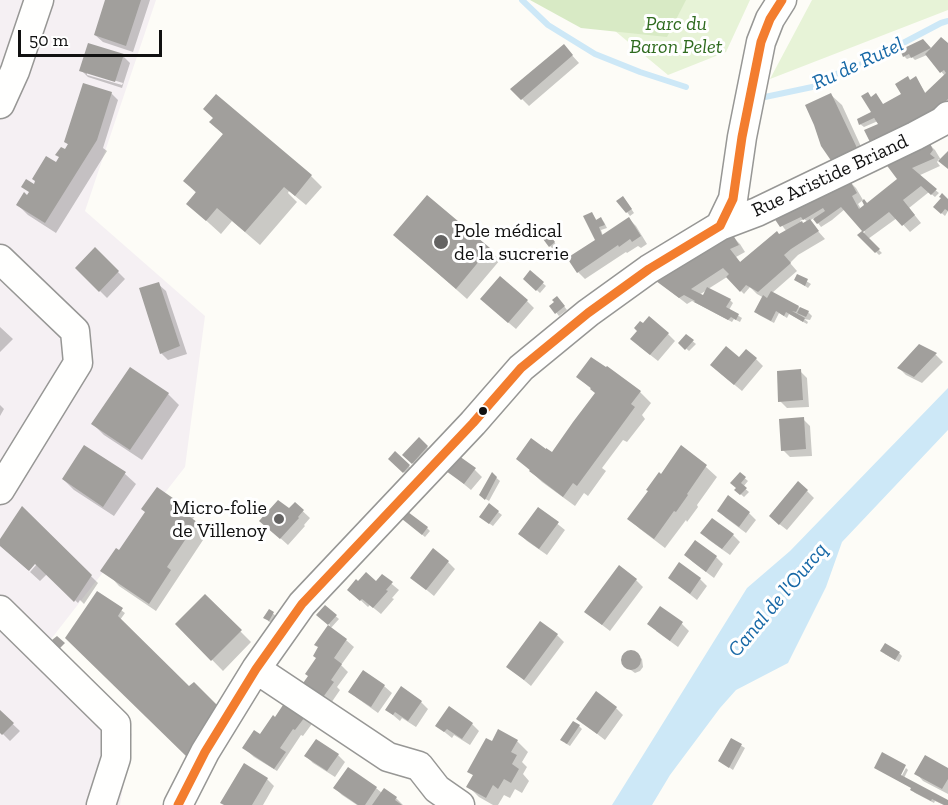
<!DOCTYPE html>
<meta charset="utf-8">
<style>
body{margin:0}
#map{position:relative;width:948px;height:805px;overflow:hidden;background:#fdfcf7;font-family:"Zilla Slab",serif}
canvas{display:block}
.scale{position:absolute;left:18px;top:30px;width:144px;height:27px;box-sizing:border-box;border:3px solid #111;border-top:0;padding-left:8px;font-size:18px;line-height:21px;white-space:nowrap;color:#111;-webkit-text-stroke:4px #fff;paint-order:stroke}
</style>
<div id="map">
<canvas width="948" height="805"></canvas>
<div class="scale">50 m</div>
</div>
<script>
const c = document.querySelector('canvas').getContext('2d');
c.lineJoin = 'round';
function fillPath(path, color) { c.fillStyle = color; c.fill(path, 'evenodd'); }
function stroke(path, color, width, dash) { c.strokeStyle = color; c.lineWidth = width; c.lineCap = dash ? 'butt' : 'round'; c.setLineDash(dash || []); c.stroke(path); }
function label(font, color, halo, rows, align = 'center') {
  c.font = font + ' "Zilla Slab",serif'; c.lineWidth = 6; c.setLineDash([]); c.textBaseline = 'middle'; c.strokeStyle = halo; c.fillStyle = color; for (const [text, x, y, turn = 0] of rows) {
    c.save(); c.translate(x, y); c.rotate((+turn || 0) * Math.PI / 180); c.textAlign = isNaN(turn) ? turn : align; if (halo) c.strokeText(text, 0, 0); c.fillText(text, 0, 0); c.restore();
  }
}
const industrial = new Path2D(`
 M 0,0 L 156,0 L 85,211 L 205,316 L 185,467 L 48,643 L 132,734 L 120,805 L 0,805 Z`);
const green = new Path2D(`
 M 596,0 L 750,0 L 726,52 L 668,75 L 597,16 Z
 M 812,0 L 948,0 L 948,10 L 770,79 Z`);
const forest = new Path2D(`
 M 530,0 L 686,0 L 667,37 L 581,28 Z`);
const water = new Path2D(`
 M 948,388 L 948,430 L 842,542 L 826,587 L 788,663 L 736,690 L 720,708 L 670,775 L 652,805 L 612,805 L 747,588 L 790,551 Z`);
const shadow = new Path2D(`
 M 107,0 L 150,0 L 133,52 L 103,42 L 95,35 Z
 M 923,41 L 932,50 L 948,45 L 948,112 L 880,125 L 878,121 L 864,127 L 860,124 L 870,114 L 875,119 L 871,98 L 883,106 L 904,95 L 910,81 L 916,78 L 926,94 L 945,76 L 927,55 L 915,60 L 912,57 L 907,59 L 904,56 Z
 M 570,53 L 579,63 L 529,106 L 512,89 Z
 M 123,56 L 130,63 L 122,88 L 88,77 L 81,70 ZM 87,72 L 123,83 L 122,85 L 87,75 Z
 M 111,93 L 118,100 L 103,148 L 107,151 L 56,233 L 28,215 L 18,205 L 28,197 L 34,186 L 57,164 L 69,145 L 65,142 Z
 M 831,95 L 842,105 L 864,153 L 846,162 Z
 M 216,96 L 311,176 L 322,187 L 306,205 L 289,191 L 288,193 L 297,202 L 260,245 L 232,221 L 221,234 L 188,204 L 197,194 L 185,181 L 224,135 L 211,122 L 214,118 Z
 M 928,143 L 935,150 L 941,160 L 948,153 L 948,168 L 939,159 L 937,162 L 940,166 L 918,176 L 939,193 L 935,197 L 929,192 L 909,208 L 921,223 L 910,232 L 897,218 L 868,239 L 882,253 L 879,255 L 860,236 L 865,232 L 845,209 L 832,220 L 821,227 L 814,218 L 809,221 L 825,239 L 798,255 L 790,263 L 797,271 L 772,293 L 808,312 L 812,316 L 810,320 L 804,319 L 808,322 L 807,324 L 789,314 L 787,318 L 779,313 L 774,323 L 759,315 L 756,312 L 764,298 L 757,294 L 750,287 L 744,294 L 727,277 L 708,289 L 730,300 L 733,303 L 729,310 L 742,318 L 740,322 L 734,319 L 732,322 L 692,301 L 687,304 L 665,287 L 733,237 L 740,244 L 745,252 L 736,257 L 741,263 L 787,232 L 774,215 L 849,181 L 856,188 L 863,200 L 858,204 L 861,209 L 899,180 ZM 804,219 L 808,222 L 804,225 L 800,221 ZM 707,290 L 704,297 L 699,295 Z
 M 427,197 L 500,260 L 467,299 L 395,235 Z
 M 626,201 L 634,213 L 630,216 L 627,212 Z
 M 948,201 L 948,211 L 945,216 L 935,207 Z
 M 592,213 L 597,221 L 601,219 L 604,222 L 607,228 L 601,230 L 603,236 L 629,219 L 636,226 L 647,244 L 641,248 L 638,246 L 627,253 L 626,252 L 585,279 L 578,272 L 597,240 Z
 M 549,235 L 557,246 L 553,249 L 550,246 Z
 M 95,249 L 125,279 L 107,298 L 77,268 Z
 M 530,272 L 546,286 L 540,293 L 525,279 Z
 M 798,276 L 811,284 L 808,288 L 796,280 Z
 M 158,284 L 166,291 L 187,354 L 168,360 L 161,353 Z
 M 527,301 L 534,308 L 516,329 L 489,306 Z
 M 560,301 L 567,310 L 559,316 L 551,306 Z
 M 643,326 L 668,334 L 675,341 L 658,361 L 639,346 Z
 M 0,327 L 13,339 L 0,352 Z
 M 686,336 L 696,344 L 689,351 L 680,343 Z
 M 919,346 L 936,355 L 943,362 L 922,383 L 906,375 L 899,368 Z
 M 739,359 L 756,359 L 763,366 L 742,391 L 719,372 Z
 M 607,368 L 640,392 L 651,403 L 642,415 L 645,419 L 627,442 L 623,440 L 602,468 L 606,471 L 588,496 L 584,493 L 575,506 L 542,482 L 518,459 L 552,454 L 596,393 L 578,377 L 606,370 Z
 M 800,371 L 807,378 L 809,407 L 787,408 L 780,401 Z
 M 168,394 L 179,405 L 142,460 L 104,435 L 93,424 Z
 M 0,405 L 4,409 L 0,416 Z
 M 803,419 L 810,426 L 812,456 L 790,457 L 783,450 Z
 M 419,439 L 430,450 L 416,466 L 404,455 Z
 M 681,447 L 706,467 L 717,477 L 697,505 L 698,507 L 687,522 L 686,520 L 665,548 L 640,529 L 629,519 L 662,476 Z
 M 395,453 L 412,469 L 407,475 L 390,459 Z
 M 475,470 L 482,477 L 471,490 L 448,471 Z
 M 125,474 L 136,484 L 114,516 L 74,490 L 63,479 Z
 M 492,474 L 500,481 L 489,501 L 484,498 Z
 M 740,474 L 748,481 L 743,487 L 749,492 L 744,497 L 736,490 Z
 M 807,491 L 814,498 L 787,530 L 778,523 Z
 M 295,504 L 310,518 L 304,525 L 305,526 L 288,545 L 269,528 Z
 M 489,505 L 502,515 L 493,526 L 484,520 Z
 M 22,508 L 98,583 L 84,604 L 80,600 L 78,603 L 47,574 L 40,581 L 30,572 L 37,564 L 35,562 L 28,570 L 0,545 L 0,542 Z
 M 539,509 L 565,530 L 547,555 L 527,541 L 520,534 Z
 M 719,511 L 749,513 L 756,520 L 746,533 L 726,518 Z
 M 192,513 L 195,516 L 192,520 L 207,534 L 156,611 L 119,586 L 111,577 L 119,552 Z
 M 407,522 L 427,528 L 430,531 L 425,537 Z
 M 702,533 L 733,535 L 740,542 L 730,555 L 709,540 Z
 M 696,542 L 716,557 L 723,564 L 714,578 L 693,562 L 686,555 Z
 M 448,562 L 455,569 L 434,596 L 412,578 Z
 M 382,576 L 399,590 L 392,598 L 394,599 L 381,614 L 370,605 L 368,607 L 356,596 L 377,583 Z
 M 670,577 L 700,579 L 707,586 L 697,600 L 677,584 Z
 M 636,580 L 643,587 L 610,631 L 593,618 Z
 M 97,593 L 125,613 L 120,620 L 190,688 L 194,684 L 219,709 L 202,770 Z
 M 205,596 L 251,642 L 223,671 L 177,624 Z
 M 325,607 L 339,619 L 330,629 L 346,640 L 354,647 L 341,665 L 348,672 L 337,687 L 340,690 L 329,706 L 310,692 L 320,648 L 316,645 L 330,625 L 318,615 Z
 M 661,608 L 682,624 L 689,631 L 678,647 L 656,631 Z
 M 270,611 L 277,617 L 272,623 L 268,621 Z
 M 557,635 L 564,642 L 531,686 L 508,667 Z
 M 629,652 L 634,652 L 642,659 L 643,667 L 640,671 L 635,673 L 624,665 L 623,657 Z
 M 899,653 L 902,656 L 899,662 L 885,654 Z
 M 364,672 L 384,686 L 392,693 L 378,713 L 357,698 L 350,691 Z
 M 288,701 L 314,721 L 303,736 L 301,735 L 277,771 L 254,757 L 244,748 L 260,736 L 276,719 Z
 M 421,702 L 428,709 L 416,727 L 402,718 L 400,721 L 387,710 Z
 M 616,708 L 623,715 L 605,740 L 578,719 Z
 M 0,712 L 20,731 L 10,741 L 0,731 Z
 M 472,724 L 479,731 L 470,745 L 454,735 L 452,738 L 437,726 Z
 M 579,726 L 582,729 L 570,746 L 565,743 Z
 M 732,740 L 745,748 L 733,770 L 720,761 Z
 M 517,741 L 528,752 L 522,762 L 527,767 L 523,774 L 529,781 L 522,793 L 515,789 L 510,798 L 504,795 L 498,805 L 493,805 L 479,797 L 468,786 L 474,776 L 469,771 L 492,743 Z
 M 338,755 L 345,762 L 335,777 L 313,763 L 306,756 Z
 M 906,768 L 908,770 L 904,778 L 948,802 L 948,805 L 944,805 L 935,801 L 934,803 L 915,793 L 912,790 L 912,788 L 899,781 Z
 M 948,769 L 948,794 L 923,781 L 916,773 Z
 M 267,779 L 274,786 L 263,805 L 224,805 Z
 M 335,788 L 376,788 L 382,793 L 384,790 L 396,798 L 403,805 L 357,805 L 342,795 Z`);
const stream = new Path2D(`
 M 522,0 L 548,25 L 595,54 L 640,72 L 686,87
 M 765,97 L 817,86 L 834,75 L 869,61 L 941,23 L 948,21`);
const building = new Path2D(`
 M 105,0 L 141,0 L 126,46 L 94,35 Z
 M 941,37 L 948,43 L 948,99 L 930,115 L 870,142 L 864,130 L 878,124 L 874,118 L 859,125 L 857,119 L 871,112 L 861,96 L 868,92 L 871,97 L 876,93 L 883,104 L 901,94 L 895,84 L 908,76 L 910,80 L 916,76 L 925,93 L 946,73 L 944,70 L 940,73 L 925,54 L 931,48 L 911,58 L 909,54 L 903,57 L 900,50 L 923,39 L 931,48 Z
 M 88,43 L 124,54 L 115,82 L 79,71 Z
 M 564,44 L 573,55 L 521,100 L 510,89 Z
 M 83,83 L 112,92 L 97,140 L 45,223 L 16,205 L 24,192 L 27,195 L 29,192 L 21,187 L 26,179 L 34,184 L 35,181 L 32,179 L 46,156 L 56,162 L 59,157 L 55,155 L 61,147 L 65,149 L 68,144 L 64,142 Z
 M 831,93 L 858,150 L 832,162 L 821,146 L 814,125 L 805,105 Z
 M 216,94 L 312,175 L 295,196 L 284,187 L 245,232 L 217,208 L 206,221 L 186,204 L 196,192 L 183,181 L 223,134 L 209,122 L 213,118 L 203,109 Z
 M 929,141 L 933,150 L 930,154 L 935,158 L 912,168 L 937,189 L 931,195 L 921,186 L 903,200 L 915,215 L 902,226 L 889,212 L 863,232 L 880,249 L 875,253 L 857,235 L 862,231 L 841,207 L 817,224 L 813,219 L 825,211 L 823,208 L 803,220 L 801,217 L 780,227 L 772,215 L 849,179 L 857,193 L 852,196 L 859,209 L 864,205 L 862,201 L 864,199 L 867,203 L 897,179 L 885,163 Z
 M 948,151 L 948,169 L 938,161 Z
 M 942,193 L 948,199 L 948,211 L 945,209 L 941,214 L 933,207 L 941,198 L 939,197 Z
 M 427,195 L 490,248 L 456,289 L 393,235 Z
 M 623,196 L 632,209 L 626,213 L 616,201 Z
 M 592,212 L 596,220 L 601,217 L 605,225 L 599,227 L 602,235 L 629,217 L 641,236 L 632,242 L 630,239 L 619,247 L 618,245 L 577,273 L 567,258 L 595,240 L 583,216 Z
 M 810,219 L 819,231 L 791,249 L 784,255 L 791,263 L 758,292 L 746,285 L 740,292 L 726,277 L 729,274 L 723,268 L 691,289 L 703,295 L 707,287 L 731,299 L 726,307 L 739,314 L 736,320 L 731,317 L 728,320 L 694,302 L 695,301 L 684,295 L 679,298 L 656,281 L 733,235 L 739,245 L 730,249 L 740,262 L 777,231 L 779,234 L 802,221 L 803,223 Z
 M 546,230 L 555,242 L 549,247 L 540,235 Z
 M 95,247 L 119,271 L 99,292 L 75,268 Z
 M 530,270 L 544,282 L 536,291 L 523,279 Z
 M 797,274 L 808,279 L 805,286 L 794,280 Z
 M 500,276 L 528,300 L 508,323 L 480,299 Z
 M 159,282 L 180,346 L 160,354 L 139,288 Z
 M 771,291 L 799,306 L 796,312 L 792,311 L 805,318 L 803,322 L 786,312 L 784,316 L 776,311 L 771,321 L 754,312 L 763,295 L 767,298 Z
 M 557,296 L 565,306 L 555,314 L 549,306 L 554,302 L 552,300 Z
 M 800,307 L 809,311 L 806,317 L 797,313 Z
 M 649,316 L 669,333 L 650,355 L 630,339 L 637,331 L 634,328 L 640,321 L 643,323 Z
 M 686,334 L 694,340 L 685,350 L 678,343 Z
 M 919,344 L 937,353 L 914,377 L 897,368 Z
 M 726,346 L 739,357 L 746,349 L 757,358 L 734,385 L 710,365 Z
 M 591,357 L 606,367 L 607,366 L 641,391 L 631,404 L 635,407 L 577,486 L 573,483 L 563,497 L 529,471 L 530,470 L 516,459 L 531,438 L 546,449 L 546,448 L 552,452 L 573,422 L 595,393 L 590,389 L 591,388 L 576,377 Z
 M 130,367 L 169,393 L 130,450 L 91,424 Z
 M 801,369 L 803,400 L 778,402 L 777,371 Z
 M 804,417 L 806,449 L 781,451 L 779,419 Z
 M 419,437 L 428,446 L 412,464 L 402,455 Z
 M 84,445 L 126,472 L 103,507 L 62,479 Z
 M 681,445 L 707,465 L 687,494 L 688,495 L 676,512 L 674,511 L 654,539 L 627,519 L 648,491 L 646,490 L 659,472 L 661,474 Z
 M 395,451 L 410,465 L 403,473 L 388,459 Z
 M 459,456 L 476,468 L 464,484 L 446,471 Z
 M 492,472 L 497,477 L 485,500 L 479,495 Z
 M 740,472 L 746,477 L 741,483 L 747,488 L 740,495 L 734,490 L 736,488 L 730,483 Z
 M 798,481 L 808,490 L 779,525 L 769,516 Z
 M 157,487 L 193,512 L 190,517 L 197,522 L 167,567 L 171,570 L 149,604 L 100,571 L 116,548 L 119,550 L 145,512 L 141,509 Z
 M 728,495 L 750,512 L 739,527 L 717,511 Z
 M 278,500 L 289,508 L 295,502 L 304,510 L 298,517 L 299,518 L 280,539 L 259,521 Z
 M 489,503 L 499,511 L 489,524 L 479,517 Z
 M 22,506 L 92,575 L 74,602 L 35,564 L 29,571 L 0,546 L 0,539 Z
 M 538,507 L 559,522 L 539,549 L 518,534 Z
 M 408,512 L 428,527 L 422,535 L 402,519 Z
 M 712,518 L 734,534 L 722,549 L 700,533 Z
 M 695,540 L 717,556 L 706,572 L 684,555 Z
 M 433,548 L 449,561 L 426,590 L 410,578 Z
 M 679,562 L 701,578 L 690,594 L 668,578 Z
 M 619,565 L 637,579 L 602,625 L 584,612 Z
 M 366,572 L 376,581 L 382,574 L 393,582 L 386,590 L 388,591 L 373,608 L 362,599 L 360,601 L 347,590 L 356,579 L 358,581 Z
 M 97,591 L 123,608 L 118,616 L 189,686 L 194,682 L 217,705 L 187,757 L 65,638 Z
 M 205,594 L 242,630 L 211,661 L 175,624 Z
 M 325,605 L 337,615 L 328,625 L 316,615 Z
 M 660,606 L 683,622 L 670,641 L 647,624 Z
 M 269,609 L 274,612 L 269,621 L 263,618 Z
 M 540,621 L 558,634 L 524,680 L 506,667 Z
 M 328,625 L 347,639 L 334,658 L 342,664 L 331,680 L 334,682 L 321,700 L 301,686 L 308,676 L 305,674 L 316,658 L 313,656 L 318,647 L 314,645 Z
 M 57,636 L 65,643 L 60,648 L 52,640 Z
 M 885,643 L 900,652 L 895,660 L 880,651 Z
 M621 660a10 10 0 1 1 20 0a10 10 0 1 1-20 0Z
 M 363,670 L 385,685 L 371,707 L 348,692 Z
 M 401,686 L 422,701 L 408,721 L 395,712 L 393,715 L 385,710 Z
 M 596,691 L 617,707 L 597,734 L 576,719 Z
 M 287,699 L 308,713 L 295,730 L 293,729 L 280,748 L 286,752 L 274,769 L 242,748 L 254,730 L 260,734 L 273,715 L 275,717 Z
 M 449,706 L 473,723 L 462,739 L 447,729 L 444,732 L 435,726 Z
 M 0,710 L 14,723 L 2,735 L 0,733 Z
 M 573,721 L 580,725 L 567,744 L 560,740 Z
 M 498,729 L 518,740 L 511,752 L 517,755 L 512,764 L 519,769 L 511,783 L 504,779 L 498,789 L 493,785 L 486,798 L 466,787 L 473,775 L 467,772 L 486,738 L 492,741 Z
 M 731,738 L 742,744 L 729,768 L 718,761 Z
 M 316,739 L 339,754 L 327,771 L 304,756 Z
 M 882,752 L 906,765 L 901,775 L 948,800 L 948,805 L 944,805 L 932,799 L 931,801 L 910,790 L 911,788 L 874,768 Z
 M 925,755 L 948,768 L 948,779 L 942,789 L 914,774 Z
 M 244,763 L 268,778 L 252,805 L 224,805 L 220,803 Z
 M 348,767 L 377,787 L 365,805 L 358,805 L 333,788 Z
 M 384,788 L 397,797 L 395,800 L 402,805 L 372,805 Z`);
const minor = new Path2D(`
 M 0,104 L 15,71 L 39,0
 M 720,226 L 733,199 L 742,137 L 761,42 L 770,19 L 782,0
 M 0,259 L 75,331 L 78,363 L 0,490
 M 0,610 L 116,724 L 116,758 L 101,805
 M 256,669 L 388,757 L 419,766 L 437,789 L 460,805
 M 178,805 L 205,752 L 256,669 L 302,604 L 473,423 L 521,368 L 588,313 L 649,269 L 720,226 L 757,212 L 915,136 L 943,121 L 948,116`);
const bus1 = new Path2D(`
 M 178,805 L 205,752 L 256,669 L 302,604 L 473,423 L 521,368 L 588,313 L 649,269 L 720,226 L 733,199 L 742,137 L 761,42 L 770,19 L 782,0`);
const markers = [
 [441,242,8,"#646362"],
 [483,411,5,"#111"],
 [279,519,6,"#646362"]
];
const parkNames = [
 ["Parc du",676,24],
 ["Baron Pelet",676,47]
];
const streetNames = [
 ["Rue Aristide Briand",830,176,-25]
];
const poiNames = [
 ["Pole médical",454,231],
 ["de la sucrerie",454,254],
 ["Micro-folie",267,508,"right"],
 ["de Villenoy",267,531,"right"]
];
const waterNames = [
 ["Ru de Rutel",858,64,-25],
 ["Canal de l'Ourcq",778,600,-50]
];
fillPath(industrial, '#f5f0f3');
fillPath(green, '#e7f3d7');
fillPath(forest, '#d8eac5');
fillPath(water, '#cde8f7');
fillPath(shadow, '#0003');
stroke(stream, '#cde8f7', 6);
fillPath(building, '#a19f9c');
stroke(minor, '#979795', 31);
stroke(minor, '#fffffe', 28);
stroke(bus1, '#f37d2e', 9);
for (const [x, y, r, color] of markers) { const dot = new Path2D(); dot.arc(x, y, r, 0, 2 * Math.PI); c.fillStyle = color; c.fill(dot); stroke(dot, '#fff', 2); }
label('italic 20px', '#2f6b1f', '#fff', parkNames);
label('20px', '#111', '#fff', streetNames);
label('20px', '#111', '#fff', poiNames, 'left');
label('italic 21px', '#1768a6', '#fff', waterNames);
</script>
